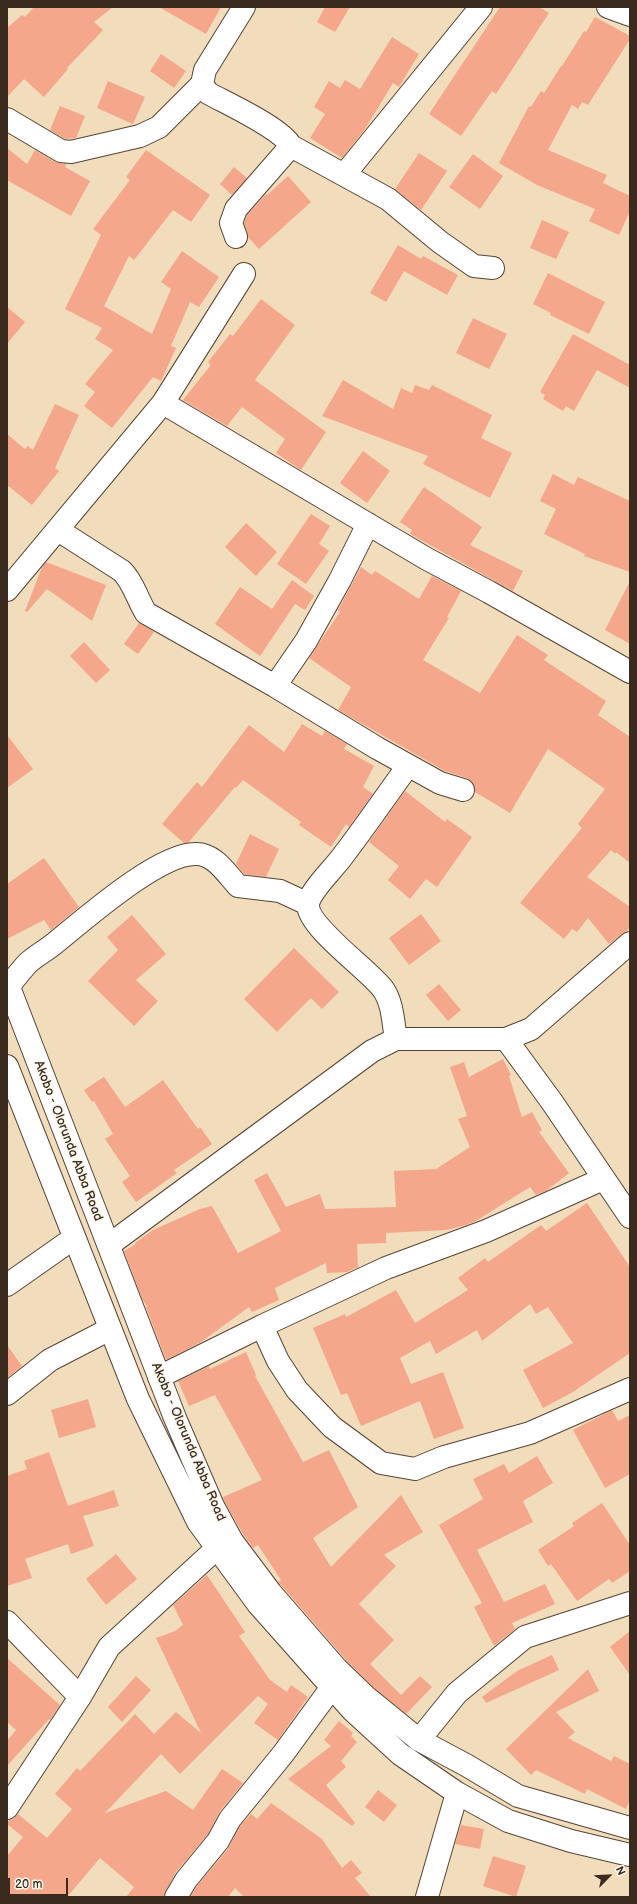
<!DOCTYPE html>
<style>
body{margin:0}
#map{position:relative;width:637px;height:1904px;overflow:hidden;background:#f1dcbb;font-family:"Balsamiq Sans",sans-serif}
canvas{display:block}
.frame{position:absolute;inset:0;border:8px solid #3b2a1e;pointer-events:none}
.north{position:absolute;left:589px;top:1856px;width:40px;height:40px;-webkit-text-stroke:3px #fbf7ec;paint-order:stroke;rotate:66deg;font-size:11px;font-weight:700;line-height:16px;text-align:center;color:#3b2a1e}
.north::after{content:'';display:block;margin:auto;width:14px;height:18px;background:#3b2a1e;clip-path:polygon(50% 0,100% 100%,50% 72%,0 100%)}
.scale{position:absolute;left:8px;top:1878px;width:60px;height:18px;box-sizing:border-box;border:2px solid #3b2a1e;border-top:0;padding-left:5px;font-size:12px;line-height:14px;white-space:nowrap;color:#3b2a1e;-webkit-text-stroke:3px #fbf7ec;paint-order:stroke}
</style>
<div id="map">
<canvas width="637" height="1904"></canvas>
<div class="frame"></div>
<div class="north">N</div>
<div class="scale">20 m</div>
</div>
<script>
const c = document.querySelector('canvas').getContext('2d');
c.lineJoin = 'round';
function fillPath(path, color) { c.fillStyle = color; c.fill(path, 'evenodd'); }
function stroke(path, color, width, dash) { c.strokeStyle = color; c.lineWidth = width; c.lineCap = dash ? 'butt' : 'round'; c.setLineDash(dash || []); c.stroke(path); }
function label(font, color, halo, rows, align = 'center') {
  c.font = font + ' "Balsamiq Sans",sans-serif'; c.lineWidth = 3; c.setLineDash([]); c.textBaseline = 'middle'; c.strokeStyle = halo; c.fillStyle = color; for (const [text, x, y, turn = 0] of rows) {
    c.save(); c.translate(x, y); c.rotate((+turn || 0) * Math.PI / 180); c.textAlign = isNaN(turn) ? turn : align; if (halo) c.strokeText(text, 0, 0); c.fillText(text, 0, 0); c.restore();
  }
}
const building = new Path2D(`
 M 34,7 L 113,7 L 94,22 L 103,30 L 67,68 L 68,69 L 44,97 L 24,79 L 7,97 L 7,28 L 22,15 L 25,17 Z
 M 159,7 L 221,7 L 206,34 Z
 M 325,7 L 350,7 L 335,32 L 317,22 Z
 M 500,7 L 539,7 L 549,13 L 496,94 L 492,91 L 461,136 L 429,114 Z
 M 595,17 L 630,36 L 630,39 L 588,105 L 582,102 L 578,109 L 572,105 L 548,150 L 607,175 L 603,183 L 630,196 L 630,211 L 619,235 L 589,221 L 595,209 L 537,185 L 499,163 L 529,106 L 531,107 L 541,91 L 544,93 L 561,66 L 562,66 L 584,31 L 586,32 Z
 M 392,37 L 419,54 L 399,87 L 393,83 L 365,129 L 342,158 L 310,138 L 325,114 L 314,107 L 329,81 L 340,88 L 345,80 L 360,89 Z
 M 161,54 L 186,71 L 174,88 L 150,71 Z
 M 108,81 L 145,97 L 133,124 L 97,108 Z
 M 60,106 L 85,116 L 76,138 L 65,139 L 50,130 Z
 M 7,148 L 27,164 L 35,150 L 55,162 L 66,164 L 65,167 L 90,181 L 71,216 L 7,180 Z
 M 146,150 L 210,195 L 191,222 L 173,210 L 134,260 L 129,256 L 104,306 L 152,334 L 171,289 L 161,282 L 182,251 L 219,277 L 199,307 L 190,302 L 171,346 L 176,348 L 161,381 L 153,377 L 112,428 L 84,406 L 95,392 L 85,384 L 113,350 L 95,339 L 102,328 L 65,309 L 101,235 L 93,229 L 130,180 L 126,177 Z
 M 419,153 L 447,171 L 421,210 L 395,189 Z
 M 473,154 L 503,176 L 480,209 L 449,187 Z
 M 234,167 L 247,178 L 232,195 L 220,184 Z
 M 288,176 L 311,202 L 259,249 L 248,237 L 244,223 L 247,215 L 266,194 L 267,195 Z
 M 542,220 L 569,232 L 556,259 L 530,248 Z
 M 398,245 L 421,259 L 423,256 L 458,275 L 447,295 L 404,271 L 386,302 L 370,293 Z
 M 548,273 L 605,302 L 589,334 L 550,315 L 551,313 L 533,304 Z
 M 261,299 L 295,325 L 255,380 L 326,432 L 301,470 L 276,453 L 285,439 L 242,407 L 227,426 L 183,400 L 211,365 L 208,362 L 230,334 L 233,336 Z
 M 7,307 L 25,322 L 7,344 Z
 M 473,318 L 507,334 L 489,369 L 456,353 Z
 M 573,334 L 630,365 L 630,388 L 597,370 L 574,411 L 566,406 L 563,411 L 543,399 L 545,395 L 540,392 Z
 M 343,380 L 393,409 L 401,388 L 412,393 L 415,385 L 429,390 L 432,385 L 492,415 L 481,438 L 512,453 L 490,498 L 423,464 L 428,456 L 322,416 Z
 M 55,404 L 79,415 L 55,468 L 59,471 L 32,505 L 7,485 L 7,434 L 25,449 L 28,446 L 33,450 Z
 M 363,451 L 390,471 L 367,503 L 340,483 Z
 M 553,474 L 574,485 L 578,477 L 630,501 L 630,572 L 584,556 L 585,554 L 544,534 L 556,509 L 540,501 Z
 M 424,487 L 482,527 L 470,545 L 523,571 L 513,591 L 410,534 L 412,530 L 400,522 Z
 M 311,514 L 330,526 L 319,544 L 329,551 L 306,584 L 277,564 Z
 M 246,523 L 277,552 L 256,576 L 225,547 Z
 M 46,562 L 106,585 L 92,621 L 47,589 L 27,612 L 25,611 L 42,567 Z
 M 361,567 L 372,575 L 375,571 L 419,599 L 432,576 L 461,591 L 447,617 L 449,618 L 423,660 L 480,693 L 517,635 L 548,655 L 544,660 L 606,701 L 598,715 L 630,737 L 630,863 L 616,852 L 615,854 L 611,850 L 587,877 L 630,907 L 630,928 L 609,944 L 588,918 L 577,932 L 572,929 L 564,939 L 520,903 L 582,828 L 578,824 L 605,789 L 548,749 L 510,813 L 475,792 L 472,782 L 467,778 L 445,771 L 338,710 L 351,687 L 309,658 L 340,612 L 338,610 Z
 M 292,580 L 314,596 L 305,610 L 295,604 L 260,656 L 215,624 L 240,587 L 272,609 Z
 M 630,581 L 630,644 L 605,630 Z
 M 139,623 L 154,632 L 138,654 L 124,644 Z
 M 84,642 L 110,670 L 96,683 L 70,656 Z
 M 302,724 L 322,736 L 325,731 L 347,744 L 344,749 L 374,766 L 363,787 L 373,794 L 349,827 L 346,824 L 331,847 L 299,825 L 301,822 L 243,780 L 236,788 L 235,787 L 188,843 L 184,843 L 162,824 L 197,782 L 202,787 L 249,725 L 284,752 Z
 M 7,735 L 33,769 L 7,788 Z
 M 405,791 L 445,822 L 447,819 L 472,837 L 437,887 L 426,879 L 410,899 L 388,880 L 399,866 L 369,842 Z
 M 250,834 L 279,849 L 266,877 L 244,874 L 236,864 Z
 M 44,858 L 79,907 L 51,930 L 44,920 L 7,939 L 7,884 Z
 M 421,914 L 441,941 L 409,965 L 389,938 Z
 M 132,915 L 166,954 L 136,980 L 158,1001 L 134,1026 L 88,981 L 118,950 L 107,937 Z
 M 294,948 L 339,992 L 322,1009 L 311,998 L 277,1032 L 244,999 Z
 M 439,984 L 461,1010 L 448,1021 L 426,995 Z
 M 503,1059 L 511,1075 L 509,1076 L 522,1117 L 532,1112 L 542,1130 L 539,1132 L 569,1173 L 546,1191 L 536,1195 L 530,1187 L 476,1221 L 466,1225 L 446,1230 L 386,1233 L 386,1243 L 357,1244 L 358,1267 L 347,1272 L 327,1273 L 326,1263 L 275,1288 L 279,1300 L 252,1312 L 249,1307 L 201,1342 L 166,1360 L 146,1307 L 147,1306 L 142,1299 L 124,1251 L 136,1244 L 135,1243 L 153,1230 L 200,1209 L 212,1206 L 238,1253 L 281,1231 L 254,1180 L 267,1173 L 286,1207 L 320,1194 L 325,1209 L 396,1207 L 394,1171 L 436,1169 L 470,1147 L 458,1119 L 467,1116 L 450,1067 L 464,1062 L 469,1077 Z
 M 104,1077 L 125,1107 L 163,1080 L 198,1129 L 200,1127 L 212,1144 L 174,1170 L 177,1173 L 136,1202 L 122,1182 L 130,1176 L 105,1139 L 113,1134 L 94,1101 L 92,1102 L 84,1090 Z
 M 587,1203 L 630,1267 L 630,1353 L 573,1392 L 543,1408 L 523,1370 L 573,1343 L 548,1307 L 536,1314 L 530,1304 L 482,1341 L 477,1330 L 436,1354 L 430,1341 L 400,1358 L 411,1384 L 443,1372 L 464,1428 L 434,1439 L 420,1401 L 361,1426 L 347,1393 L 341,1395 L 313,1328 L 345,1314 L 346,1317 L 396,1290 L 415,1323 L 468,1290 L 458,1278 L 485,1258 L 488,1262 L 541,1225 L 546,1231 Z
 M 7,1345 L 22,1366 L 7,1378 Z
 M 246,1352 L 256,1375 L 255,1376 L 303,1462 L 329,1450 L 358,1507 L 313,1538 L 331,1567 L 401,1495 L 423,1532 L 384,1555 L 396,1566 L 359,1604 L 394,1640 L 370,1664 L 401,1695 L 420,1676 L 432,1687 L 406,1714 L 373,1687 L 346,1660 L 281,1585 L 278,1582 L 281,1580 L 258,1545 L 253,1548 L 243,1534 L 224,1501 L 223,1497 L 262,1480 L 215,1395 L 189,1406 L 178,1381 L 209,1366 L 210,1369 Z
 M 88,1399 L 96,1427 L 59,1438 L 51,1410 Z
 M 612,1410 L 618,1421 L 630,1415 L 630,1474 L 605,1488 L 573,1430 Z
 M 49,1452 L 68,1506 L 114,1490 L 119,1506 L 83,1516 L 94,1546 L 71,1554 L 68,1544 L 25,1559 L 32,1578 L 7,1586 L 7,1476 L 27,1469 L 24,1461 Z
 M 537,1456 L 553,1483 L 523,1501 L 533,1522 L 477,1550 L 504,1602 L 545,1584 L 555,1604 L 512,1623 L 515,1629 L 494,1646 L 474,1607 L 482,1603 L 439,1525 L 483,1499 L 473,1479 L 504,1464 L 509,1473 Z
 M 602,1503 L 630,1545 L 630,1571 L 612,1583 L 609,1579 L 577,1601 L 551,1564 L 548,1566 L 538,1550 L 574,1526 L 572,1523 Z
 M 116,1554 L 137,1579 L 106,1605 L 86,1579 Z
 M 207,1575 L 245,1632 L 239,1636 L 270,1680 L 287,1692 L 291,1685 L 308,1697 L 278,1740 L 254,1723 L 268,1704 L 258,1696 L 180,1774 L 161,1754 L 105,1813 L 166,1791 L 193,1810 L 222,1769 L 243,1783 L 220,1811 L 208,1834 L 176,1872 L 163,1897 L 126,1897 L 134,1887 L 100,1858 L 67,1897 L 7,1897 L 7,1856 L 23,1837 L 7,1824 L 9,1820 L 13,1819 L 18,1814 L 47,1838 L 72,1809 L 55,1794 L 77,1768 L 80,1771 L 135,1714 L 154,1734 L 176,1712 L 201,1733 L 156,1638 L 175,1631 L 183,1625 L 173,1605 Z
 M 630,1631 L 630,1675 L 610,1647 Z
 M 552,1655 L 559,1670 L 486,1703 L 482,1697 L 517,1671 Z
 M 7,1658 L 60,1705 L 50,1720 L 49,1719 L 7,1766 L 7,1741 L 16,1730 L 7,1722 Z
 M 588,1669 L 599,1691 L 556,1712 L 575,1732 L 568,1738 L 611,1761 L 614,1756 L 630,1764 L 630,1800 L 626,1809 L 587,1789 L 585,1794 L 536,1770 L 531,1775 L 506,1749 Z
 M 136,1676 L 151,1690 L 122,1722 L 108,1707 Z
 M 339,1721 L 353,1733 L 351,1736 L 357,1742 L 341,1761 L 346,1767 L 326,1785 L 355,1823 L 352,1826 L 288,1779 L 331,1746 L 324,1740 Z
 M 378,1790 L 397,1805 L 384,1822 L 365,1807 Z
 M 271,1803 L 322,1839 L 342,1868 L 351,1860 L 362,1873 L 355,1878 L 371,1897 L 244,1897 L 235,1888 L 228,1897 L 191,1896 L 196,1887 L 228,1849 L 240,1826 L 251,1814 L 257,1819 Z
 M 461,1825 L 484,1829 L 480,1849 L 455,1844 Z
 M 493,1856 L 526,1866 L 516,1897 L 483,1886 Z`);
const street = new Path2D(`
 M 608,7 L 630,15
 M 202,84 L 208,93 C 228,104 281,128 291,146 L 388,199 L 440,242 L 474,266 L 493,268
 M 7,119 L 61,151 L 71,152 L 140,136 L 159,127 L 202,84 L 205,70 L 244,7
 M 344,175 L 481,7
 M 236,237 L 231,223 L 236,209 L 291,146
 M 163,403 L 427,559 L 489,592 L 630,672
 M 58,530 L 122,571 C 134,583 137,599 146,613 L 275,686 L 377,748 L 440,783 L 463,790
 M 7,590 L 163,403 L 244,274
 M 275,686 L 306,641 L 340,580 L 368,524
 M 9,986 C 14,979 20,972 26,965 C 34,956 46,951 55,943 C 85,919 158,854 195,854 C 214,853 226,873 238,886 L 280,891 L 308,904
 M 396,1039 C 393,1023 393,1003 383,989 C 369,970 306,926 308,904 C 310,891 334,868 342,857 C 365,827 386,796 408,766
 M 506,1039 L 552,1102 L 630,1217
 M 109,1245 L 372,1051 L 396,1039 L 506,1039 L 531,1029 L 630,943
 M 7,1285 L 74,1238
 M 262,1326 L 278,1361 L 297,1390 L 332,1427 L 381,1463 L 415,1469 L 444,1457 L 530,1433 L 630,1389
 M 159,1377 L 262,1326 L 386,1268 L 486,1231 L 603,1179
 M 7,1394 L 50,1360 L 110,1329
 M 7,1622 L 80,1697
 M 419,1740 L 457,1693 L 525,1637 L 630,1603
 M 7,1808 L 80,1697 L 109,1647 L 216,1549
 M 176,1897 L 186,1880 L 218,1841 L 230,1819 L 283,1754 L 332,1687`);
const secondary = new Path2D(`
 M 7,982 L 175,1418 L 213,1506 L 232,1541 L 271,1593 L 337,1669 L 365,1696 L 419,1740 L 466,1765 L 518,1796 L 630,1828
 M 7,1066 L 138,1399 L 198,1522 L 258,1604 L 353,1711 L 400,1754 L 457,1793 L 508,1821 L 571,1841 L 630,1855
 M 427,1897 L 457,1793`);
const streetNames = [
 ["Akobo - Olorunda Abba Road",68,1141,69],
 ["Akobo - Olorunda Abba Road",188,1442,67]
];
fillPath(building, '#f5a78b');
stroke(street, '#564536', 24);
stroke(secondary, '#564536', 24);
stroke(street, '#fff', 22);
stroke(secondary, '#fff', 22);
label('13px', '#3b2a1e', '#fbf7ec', streetNames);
</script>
